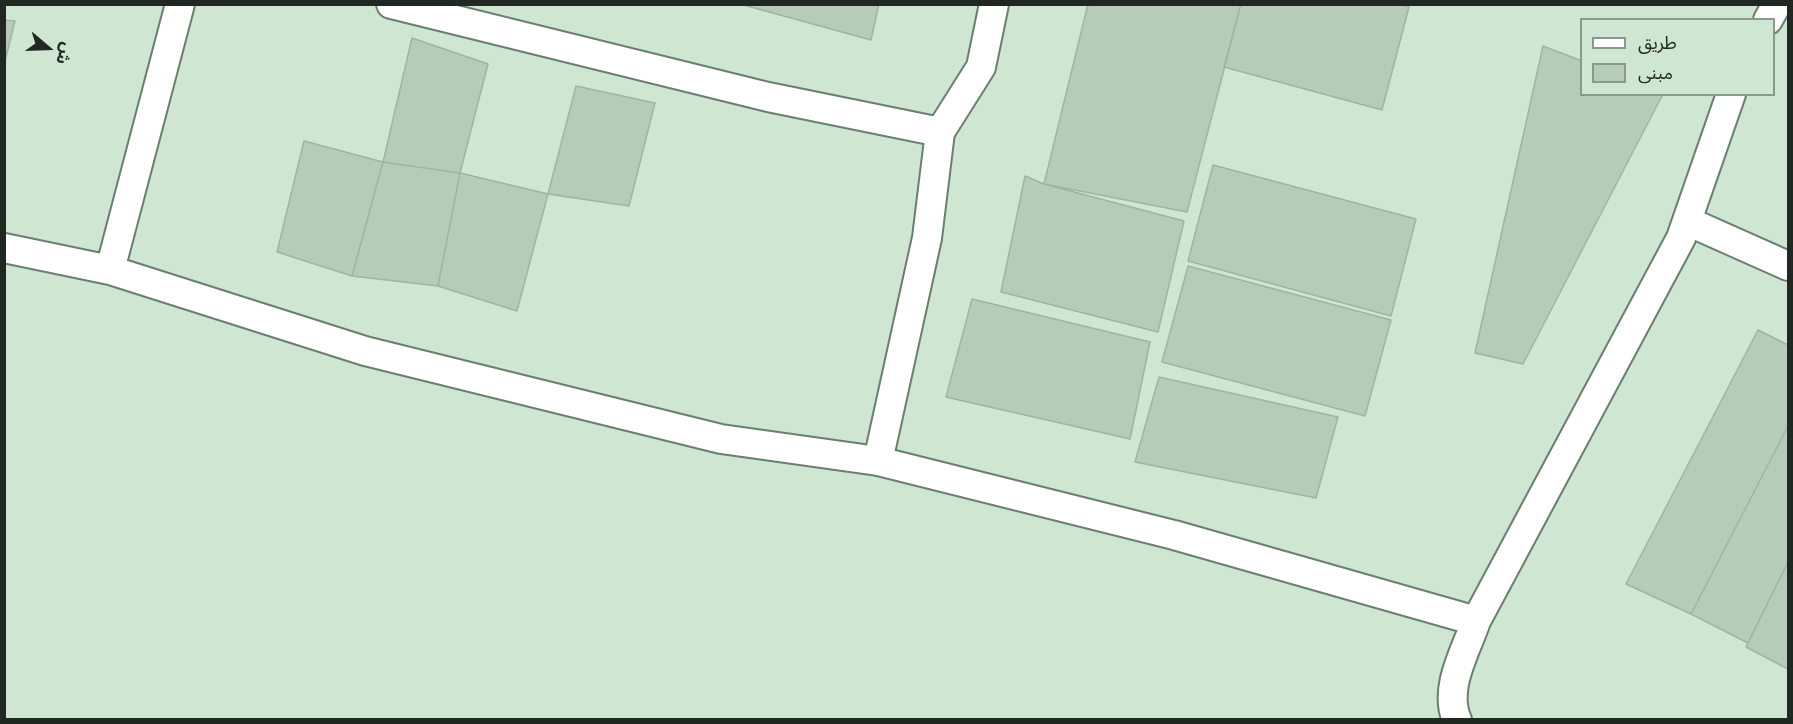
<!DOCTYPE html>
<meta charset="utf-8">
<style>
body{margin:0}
#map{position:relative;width:1793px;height:724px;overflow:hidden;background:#cfe6d3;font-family:"Archivo Narrow","Noto Sans Arabic",sans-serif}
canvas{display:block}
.frame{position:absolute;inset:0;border:6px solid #202821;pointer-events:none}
.legend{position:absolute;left:1580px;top:18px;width:195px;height:78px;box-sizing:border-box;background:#cfe6d3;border:2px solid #899a8c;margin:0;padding:8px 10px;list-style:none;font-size:18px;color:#202821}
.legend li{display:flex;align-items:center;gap:12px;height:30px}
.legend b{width:30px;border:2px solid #899a8c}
.north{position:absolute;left:18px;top:18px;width:60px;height:60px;-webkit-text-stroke:4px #cfe6d3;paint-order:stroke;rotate:109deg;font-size:16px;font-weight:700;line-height:24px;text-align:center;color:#202821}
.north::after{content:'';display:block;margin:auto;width:21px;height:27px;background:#202821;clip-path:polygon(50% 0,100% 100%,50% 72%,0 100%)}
</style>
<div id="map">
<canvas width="1793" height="724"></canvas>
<div class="frame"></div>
<ul class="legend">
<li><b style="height:8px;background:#fff"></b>طريق</li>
<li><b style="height:16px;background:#b6ccb9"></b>مبنى</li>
</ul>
<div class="north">ش</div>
</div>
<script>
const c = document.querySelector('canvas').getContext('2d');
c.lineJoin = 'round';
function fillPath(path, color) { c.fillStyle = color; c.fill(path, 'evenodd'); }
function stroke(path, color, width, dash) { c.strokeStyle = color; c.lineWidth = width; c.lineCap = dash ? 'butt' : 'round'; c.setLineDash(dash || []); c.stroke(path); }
const building = new Path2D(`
 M 740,4 L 879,4 L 871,40 Z
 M 1088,4 L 1241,4 L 1187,212 L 1044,184 Z
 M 1241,4 L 1398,4 L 1409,7 L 1382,110 L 1224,67 Z
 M 4,20 L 15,21 L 4,65 Z
 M 412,38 L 488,64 L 460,173 L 383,162 Z
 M 1543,46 L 1582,61 L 1582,94 L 1663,94 L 1523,364 L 1475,353 Z
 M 576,86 L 655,103 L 629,206 L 548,194 Z
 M 304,141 L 383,162 L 352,276 L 277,252 Z
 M 383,162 L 460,173 L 438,286 L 352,276 Z
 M 1213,165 L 1416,219 L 1391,316 L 1188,261 Z
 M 460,173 L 548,194 L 517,311 L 438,286 Z
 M 1025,176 L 1044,184 L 1184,221 L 1158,332 L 1001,292 Z
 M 1188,266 L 1391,320 L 1365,416 L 1162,362 Z
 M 972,299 L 1150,342 L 1130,439 L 946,397 Z
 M 1758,330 L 1788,345 L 1788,426 L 1691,614 L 1626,584 Z
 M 1159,377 L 1338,417 L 1316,498 L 1135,462 Z
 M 1788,426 L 1788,562 L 1748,643 L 1691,614 Z
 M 1788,562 L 1788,669 L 1746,647 Z`);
const street = new Path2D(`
 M 391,4 L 768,97 L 940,132
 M 1768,20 L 1777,4
 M 1687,221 L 1788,266
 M 4,248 L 110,270 L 365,351 L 721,439 L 878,461 L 1174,535 L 1476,621
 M 110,270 L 180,4
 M 878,461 L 927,238 L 940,132 L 981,67 L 994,4
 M 1457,720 C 1443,688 1466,651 1476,621 L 1681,238 L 1731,94`);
fillPath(building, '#b6ccb9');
stroke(building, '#9fb5a3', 1.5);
stroke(street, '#6a7f6e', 32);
stroke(street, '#fff', 28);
</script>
